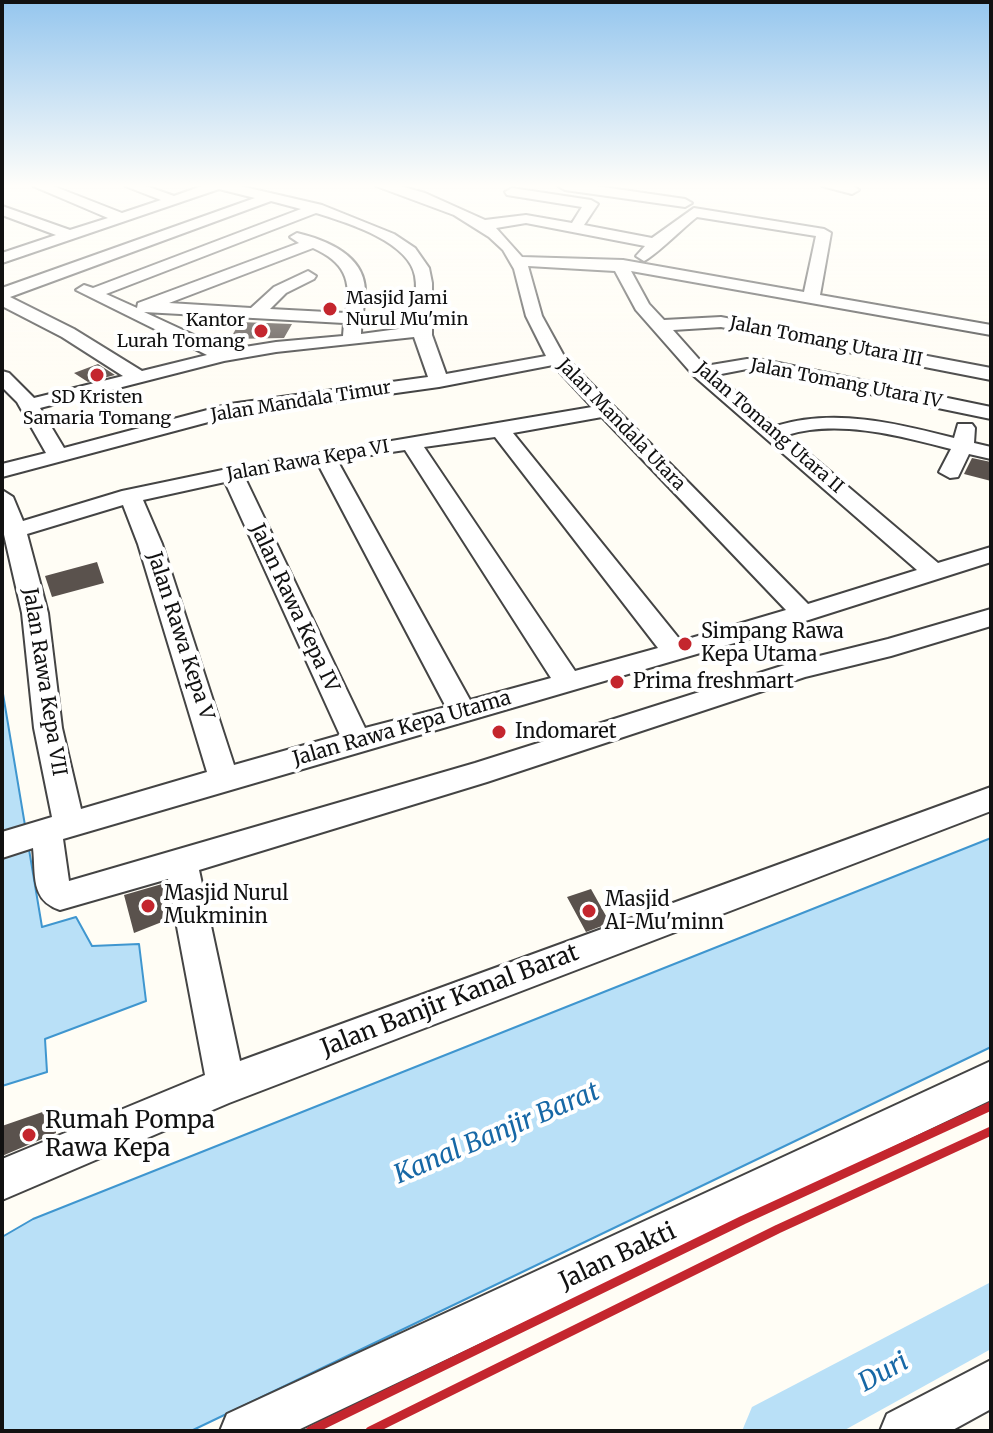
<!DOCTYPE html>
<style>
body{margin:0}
#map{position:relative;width:993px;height:1433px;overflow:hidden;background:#fffdf5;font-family:Merriweather,serif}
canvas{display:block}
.frame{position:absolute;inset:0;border:4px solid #111;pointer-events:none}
</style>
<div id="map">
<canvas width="993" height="1433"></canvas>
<div class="frame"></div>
</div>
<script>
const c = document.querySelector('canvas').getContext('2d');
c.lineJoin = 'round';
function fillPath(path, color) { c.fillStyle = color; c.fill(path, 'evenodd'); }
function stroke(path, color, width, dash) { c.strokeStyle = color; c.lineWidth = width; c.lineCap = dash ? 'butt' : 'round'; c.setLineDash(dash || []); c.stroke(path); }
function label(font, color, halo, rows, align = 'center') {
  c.font = font + ' Merriweather,serif'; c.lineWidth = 8; c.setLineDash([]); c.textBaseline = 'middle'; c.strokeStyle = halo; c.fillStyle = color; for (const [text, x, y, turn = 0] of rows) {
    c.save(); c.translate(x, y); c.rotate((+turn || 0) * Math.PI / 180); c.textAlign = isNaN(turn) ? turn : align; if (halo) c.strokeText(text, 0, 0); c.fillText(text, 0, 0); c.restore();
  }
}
const water = new Path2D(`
 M 2,688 L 42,927 L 76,917 L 92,946 L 139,944 L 146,1001 L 45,1039 L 47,1072 L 2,1086 Z
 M 991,838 L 991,1047 L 191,1431 L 2,1431 L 2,1237 L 33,1219 Z`);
const river = new Path2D(`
 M 991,1282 L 991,1349 L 843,1431 L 742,1431 L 752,1407 Z`);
const building = new Path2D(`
 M 240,322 L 292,324 L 284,338 L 230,339 Z
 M 98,364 L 115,375 L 88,382 L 74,373 Z
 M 972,458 L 991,462 L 991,481 L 964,474 Z
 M 97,562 L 104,583 L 52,597 L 45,576 Z
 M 162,884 L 172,918 L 134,933 L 124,895 Z
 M 591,889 L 610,923 L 586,932 L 567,897 Z
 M 54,1108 L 56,1133 L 2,1156 L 2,1126 Z`);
const minor = new Path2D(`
 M 33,186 L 53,186 L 122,213 L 161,200 L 125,186 L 146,186 L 174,196 L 202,186 L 240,186 L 322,205 L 394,234 L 415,248 L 429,268 L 432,283 L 432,335 L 446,374 L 546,356 L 526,316 L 514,269 L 503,250 L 489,237 L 454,215 L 376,186 L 400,186 L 425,193 L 485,220 L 526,215 L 572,223 L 582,207 L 507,195 L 505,192 L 512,188 L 591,200 L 598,204 L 584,225 L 652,238 L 694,208 L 824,229 L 831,233 L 820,295 L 991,325 L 991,335 L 631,271 L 649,304 L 664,320 L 721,317 L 991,368 L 991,380 L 721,327 L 673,330 L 705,366 L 747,359 L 764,360 L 991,407 L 991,419 L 764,372 L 747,369 L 716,375 L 776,426 C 834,408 896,423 954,438 L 958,424 L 972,424 L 975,428 L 974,443 L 991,447 L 991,459 L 969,454 L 958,477 L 950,478 L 939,472 L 951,449 C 900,436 839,419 787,435 L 938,563 L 991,547 L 991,562 L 755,637 L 63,839 L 69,881 L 475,763 L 791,663 L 888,639 L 991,609 L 991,626 L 891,656 L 805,677 L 487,782 L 199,870 L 240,1061 L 991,787 L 991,811 L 229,1103 L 2,1200 L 2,1159 L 205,1075 L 168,879 L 60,910 C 30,900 36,875 33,848 L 2,858 L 2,832 L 52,817 L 34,728 L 22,613 L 2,526 L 2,490 L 13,497 L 23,521 L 122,491 L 232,468 L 592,407 L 553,365 L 439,387 L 231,416 L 2,477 L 2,464 L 46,453 L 17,402 L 2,387 L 2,371 L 9,373 L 34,398 L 123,376 L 62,337 L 2,306 L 2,288 L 255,198 L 219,189 L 2,263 L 2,253 L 56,235 L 2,215 L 2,206 L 70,230 L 108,218 ZM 271,201 L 301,209 L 93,288 L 84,285 L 76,290 L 207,355 L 142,371 L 74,329 L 10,297 ZM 316,213 C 345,222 409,241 415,276 C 418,292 414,310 413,327 L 361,334 C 361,319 365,305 365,290 C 364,255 326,240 297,233 L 290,237 L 299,243 L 138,303 L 137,308 L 106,294 ZM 697,217 L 816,236 L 804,292 L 623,260 L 522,257 L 496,228 L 526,223 L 645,246 L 636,256 L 644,261 C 655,256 685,226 697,217 ZM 313,248 C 344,262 352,279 346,313 L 270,309 L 286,293 L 314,279 L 316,276 L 308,271 L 274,287 L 251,308 L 169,303 ZM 528,266 L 615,271 L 636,310 L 694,376 L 917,570 L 808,604 L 564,356 L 542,316 ZM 144,312 L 344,323 L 343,336 L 276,342 L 226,350 ZM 414,337 L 428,377 L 230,404 L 64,448 L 40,408 L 224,361 L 276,352 ZM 602,417 L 786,610 L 681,641 L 513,433 ZM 495,437 L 658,648 L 575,671 L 424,447 ZM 405,450 L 551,678 L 470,700 L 337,460 ZM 318,464 L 446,707 L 365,728 L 245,478 ZM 225,482 L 340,735 L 234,765 L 162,544 L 143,500 ZM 123,505 L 138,544 L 207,772 L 81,809 L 62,728 L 48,613 L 27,534 Z
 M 558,186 L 596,186 L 685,199 L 692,203 L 685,207 L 565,190 Z
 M 822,186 L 853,186 L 859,190 L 852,194 Z
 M 991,1061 L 991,1100 L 296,1431 L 220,1431 L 227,1414 Z
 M 991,1360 L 991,1409 L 951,1431 L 880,1431 L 887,1414 Z`);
const rail = new Path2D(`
 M 310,1431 L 743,1220 L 991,1106
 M 370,1431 L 778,1229 L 991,1131`);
const markers = [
 [330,309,8,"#c4262e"],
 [261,331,8,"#c4262e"],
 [97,375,8,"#c4262e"],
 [685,644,8,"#c4262e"],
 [617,682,8,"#c4262e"],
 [499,732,8,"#c4262e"],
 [148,906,8,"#c4262e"],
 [589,911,8,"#c4262e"],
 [29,1135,8,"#c4262e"]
];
const farPoinames = [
 ["Masjid Jami",346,299],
 ["Nurul Mu'min",346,320],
 ["Kantor",245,321,"right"],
 ["Lurah Tomang",245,342,"right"],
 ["SD Kristen",97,398,"center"],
 ["Samaria Tomang",97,419,"center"]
];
const farStreetnames = [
 ["Jalan Tomang Utara III",826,342,11],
 ["Jalan Tomang Utara IV",846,384,11],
 ["Jalan Mandala Timur",301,402,-9],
 ["Jalan Mandala Utara",621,425,46],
 ["Jalan Tomang Utara II",769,428,41],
 ["Jalan Rawa Kepa VI",308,461,-10]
];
const streetNames = [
 ["Jalan Rawa Kepa IV",294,608,65],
 ["Jalan Rawa Kepa V",180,636,72],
 ["Jalan Rawa Kepa VII",44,682,81],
 ["Jalan Rawa Kepa Utama",402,729,-16]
];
const poiNames = [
 ["Simpang Rawa",701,632],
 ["Kepa Utama",701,655],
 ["Prima freshmart",633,682],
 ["Indomaret",515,732],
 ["Masjid Nurul",164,894],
 ["Mukminin",164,917],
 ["Masjid",605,900],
 ["AI-Mu'minn",605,923]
];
const nearStreetnames = [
 ["Jalan Banjir Kanal Barat",450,1001,-21],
 ["Jalan Bakti",618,1257,-25]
];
const nearPoinames = [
 ["Rumah Pompa",45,1121],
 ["Rawa Kepa",45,1149]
];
const nearWaternames = [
 ["Kanal Banjir Barat",497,1134,-23],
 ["Duri",884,1373,-29]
];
fillPath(water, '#b9e0f7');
stroke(water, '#3f96cf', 2);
fillPath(river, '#b9e0f7');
fillPath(building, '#5a524d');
stroke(minor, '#444', 4);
fillPath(minor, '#fff');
stroke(rail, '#c4262e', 9);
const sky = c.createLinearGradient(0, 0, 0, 387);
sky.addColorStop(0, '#95c6ee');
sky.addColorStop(0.48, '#fffefa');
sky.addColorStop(1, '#fffefa00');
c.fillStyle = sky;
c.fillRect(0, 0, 993, 387);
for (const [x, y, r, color] of markers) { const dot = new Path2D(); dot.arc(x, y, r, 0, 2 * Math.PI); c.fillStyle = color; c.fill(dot); stroke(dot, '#fff', 3); }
label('18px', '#111', '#fff', farPoinames, 'left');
label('18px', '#111', '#fff', farStreetnames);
label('20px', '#111', '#fff', streetNames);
label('20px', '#111', '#fff', poiNames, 'left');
label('24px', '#111', '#fff', nearStreetnames);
label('24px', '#111', '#fff', nearPoinames, 'left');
label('italic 26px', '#1768a6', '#fff', nearWaternames);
</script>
